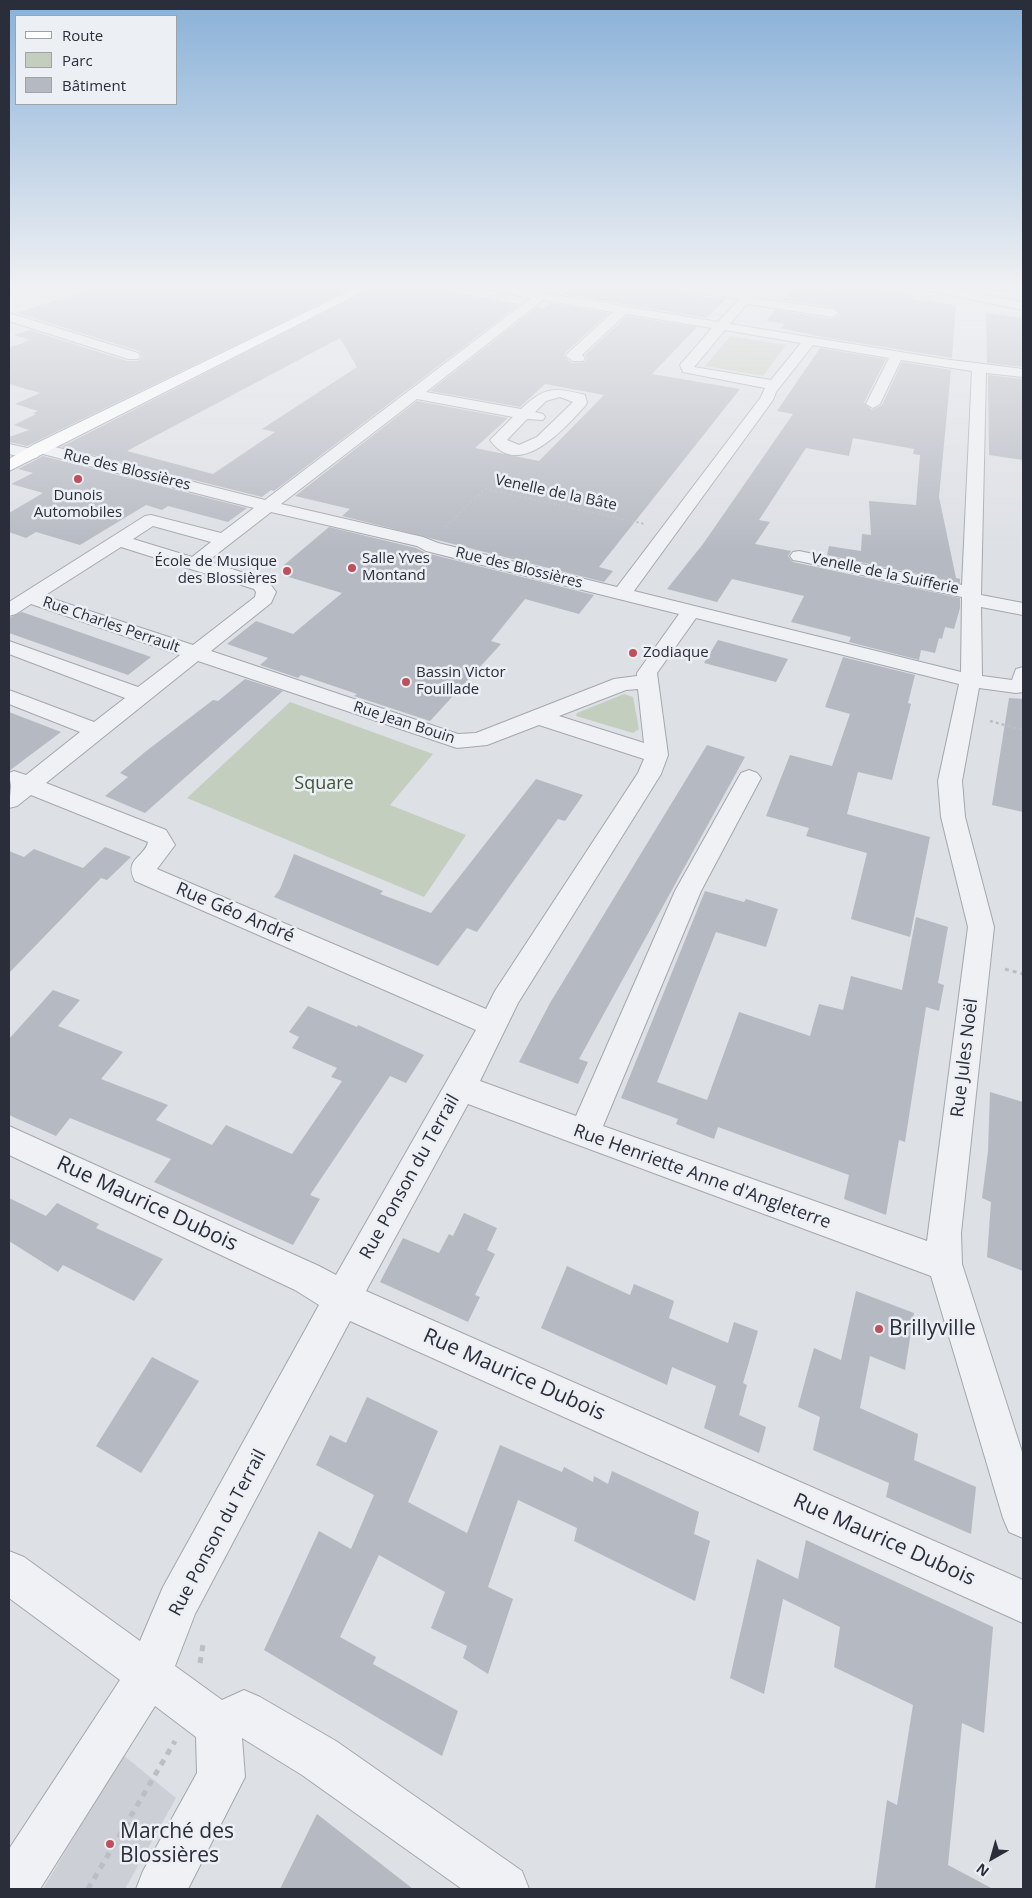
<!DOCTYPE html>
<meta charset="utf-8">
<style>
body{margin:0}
#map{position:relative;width:1032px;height:1898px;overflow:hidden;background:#dde0e5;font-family:"Open Sans",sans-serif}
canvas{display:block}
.frame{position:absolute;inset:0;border:10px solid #292e3a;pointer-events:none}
.legend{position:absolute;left:15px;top:15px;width:162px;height:90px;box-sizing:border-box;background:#eceff3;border:1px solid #9ea2a9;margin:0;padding:6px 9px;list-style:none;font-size:15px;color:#292e3a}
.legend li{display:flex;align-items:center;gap:10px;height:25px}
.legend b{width:25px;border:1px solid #9ea2a9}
.north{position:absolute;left:967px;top:1833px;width:50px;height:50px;-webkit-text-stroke:4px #eceff3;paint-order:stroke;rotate:218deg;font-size:14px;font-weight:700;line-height:20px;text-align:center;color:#292e3a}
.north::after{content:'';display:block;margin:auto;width:18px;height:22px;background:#292e3a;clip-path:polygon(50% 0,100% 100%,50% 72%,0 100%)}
</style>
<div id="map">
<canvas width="1032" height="1898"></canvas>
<div class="frame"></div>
<ul class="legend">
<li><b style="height:6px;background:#fff"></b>Route</li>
<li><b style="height:14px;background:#c3cebf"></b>Parc</li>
<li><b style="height:14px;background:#b5b9c1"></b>Bâtiment</li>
</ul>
<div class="north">N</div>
</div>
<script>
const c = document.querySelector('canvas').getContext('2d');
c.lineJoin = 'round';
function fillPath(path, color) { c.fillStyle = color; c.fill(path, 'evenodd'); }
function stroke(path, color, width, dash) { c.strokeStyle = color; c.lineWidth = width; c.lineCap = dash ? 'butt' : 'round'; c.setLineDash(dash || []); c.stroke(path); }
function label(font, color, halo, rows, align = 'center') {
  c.font = font + ' "Open Sans",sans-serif'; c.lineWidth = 5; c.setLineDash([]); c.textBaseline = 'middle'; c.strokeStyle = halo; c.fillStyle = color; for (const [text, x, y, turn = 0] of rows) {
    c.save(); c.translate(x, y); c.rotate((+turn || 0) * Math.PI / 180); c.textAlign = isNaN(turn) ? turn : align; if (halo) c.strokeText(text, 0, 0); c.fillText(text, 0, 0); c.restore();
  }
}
const built = new Path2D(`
 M 123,1755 L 176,1798 L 125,1889 L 43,1889 Z`);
const green = new Path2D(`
 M 965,287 L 1023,287 L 1023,295 Z
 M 730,336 L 786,345 L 763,376 L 705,366 Z
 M 624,694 L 633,697 L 639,729 L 633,733 L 576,716 L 577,713 Z
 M 290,702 L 433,754 L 390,805 L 466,835 L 424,897 L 187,798 Z`);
const building = new Path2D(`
 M 95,287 L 355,287 L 27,446 L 9,442 L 9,437 L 29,430 L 14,425 L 36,414 L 33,413 L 38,411 L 15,404 L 40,393 L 9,384 L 9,348 L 30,340 L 14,335 L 30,330 L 127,361 L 138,361 L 142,357 L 139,351 L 17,313 Z
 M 374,287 L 426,287 L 520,304 L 274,491 L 271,490 L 262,497 L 61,447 ZM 340,338 L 357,367 L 262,429 L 275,432 L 213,474 L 127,451 Z
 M 573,287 L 672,287 L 680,293 L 726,299 L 706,318 L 563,294 Z
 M 794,287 L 819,287 L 827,293 L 836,287 L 865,287 L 914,294 L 912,299 L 956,305 L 952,358 L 827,338 L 789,330 L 781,328 L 784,324 L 766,321 L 775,310 L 833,319 L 841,314 L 833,307 L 783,300 Z
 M 551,303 L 609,313 L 566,352 L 564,356 L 572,363 L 585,362 L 587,358 L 585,355 L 627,316 L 697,327 L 652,374 L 740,389 L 599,567 L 613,571 L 604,582 L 342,516 L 350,509 L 295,496 L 417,401 L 508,418 L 475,448 L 539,461 L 604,395 L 545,384 L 520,407 L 430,391 L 537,307 L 543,309 Z
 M 986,313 L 1023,318 L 1023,367 L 987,363 Z
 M 820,348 L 886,359 L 864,403 L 872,410 L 882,405 L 902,362 L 951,370 L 939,497 L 956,578 L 960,579 L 960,583 L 827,555 L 829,546 L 861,551 L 862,534 L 871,535 L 869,501 L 916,505 L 920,455 L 913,454 L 914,449 L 853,438 L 849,456 L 806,448 L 759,520 L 770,522 L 755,544 L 791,551 L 788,556 L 793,562 L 960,598 L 960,608 L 954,629 L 945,627 L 942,639 L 939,638 L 935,653 L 921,650 L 919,660 L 849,642 L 851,637 L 791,622 L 804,596 L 732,579 L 717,602 L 667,589 L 703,544 L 793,414 L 777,411 Z
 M 988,375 L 1023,379 L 1023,460 L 989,455 Z
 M 43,456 L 247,508 L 228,522 L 168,506 L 162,510 L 146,505 L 80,545 L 36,532 L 26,538 L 9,532 L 9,513 L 43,493 L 11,484 L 33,473 L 18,469 Z
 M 329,527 L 416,548 L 426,553 L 594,595 L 579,614 L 525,599 L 491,641 L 501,644 L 430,721 L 354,696 L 357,694 L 301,675 L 298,678 L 260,665 L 268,658 L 227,644 L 256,621 L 293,634 L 342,593 L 282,575 L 291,567 L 284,565 Z
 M 22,612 L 151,657 L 128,675 L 9,633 L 9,618 Z
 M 718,640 L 788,659 L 776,682 L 704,663 Z
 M 843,657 L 915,675 L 908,703 L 911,704 L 892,780 L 858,772 L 847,814 L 930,837 L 910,937 L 851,919 L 867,853 L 806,836 L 809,828 L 766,816 L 790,755 L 832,766 L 850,714 L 825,707 Z
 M 245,679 L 283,691 L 145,813 L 105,796 L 128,777 L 120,773 L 145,752 L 213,700 L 218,701 Z
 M 1009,698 L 1023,699 L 1023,812 L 992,805 Z
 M 9,712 L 61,732 L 9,771 Z
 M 707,745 L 745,757 L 579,1059 L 588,1062 L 578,1084 L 519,1062 L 550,1003 Z
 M 536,779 L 583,795 L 565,821 L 558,819 L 477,932 L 467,928 L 438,966 L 274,897 L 280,889 L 294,854 L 383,891 L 380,894 L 431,913 Z
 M 105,847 L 131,857 L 107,880 L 101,878 L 9,973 L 9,851 L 24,857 L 34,849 L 83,868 Z
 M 705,891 L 744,902 L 746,899 L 778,909 L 766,947 L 716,932 L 657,1082 L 707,1100 L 739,1012 L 810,1036 L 819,1004 L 843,1010 L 851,976 L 902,990 L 916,917 L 948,927 L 938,983 L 944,985 L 939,1011 L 926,1007 L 905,1142 L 899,1140 L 886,1215 L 844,1199 L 849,1175 L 718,1127 L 714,1139 L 676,1124 L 678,1119 L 621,1098 Z
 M 53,990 L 80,1000 L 58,1026 L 123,1052 L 101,1079 L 168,1105 L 156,1120 L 212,1145 L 226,1125 L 292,1154 L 342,1081 L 331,1077 L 337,1068 L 292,1048 L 299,1037 L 289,1032 L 308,1006 L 357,1027 L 358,1025 L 424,1055 L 406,1083 L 390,1076 L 310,1195 L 320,1199 L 293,1245 L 154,1182 L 171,1159 L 70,1118 L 56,1136 L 9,1115 L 9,1039 Z
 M 990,1092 L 1023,1102 L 1023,1271 L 987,1257 L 991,1202 L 982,1198 L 988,1151 Z
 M 9,1198 L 46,1216 L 57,1203 L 99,1224 L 96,1228 L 163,1259 L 134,1301 L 63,1265 L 58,1272 L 9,1241 Z
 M 464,1213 L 497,1228 L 487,1250 L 495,1254 L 475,1295 L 480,1297 L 468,1322 L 380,1282 L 403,1238 L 439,1253 L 449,1234 L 453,1236 Z
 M 567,1266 L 630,1295 L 634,1284 L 674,1301 L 669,1318 L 728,1343 L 734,1322 L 758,1331 L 743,1383 L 747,1385 L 739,1415 L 766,1427 L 759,1453 L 704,1428 L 716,1386 L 672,1367 L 667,1385 L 541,1328 Z
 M 856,1291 L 914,1313 L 905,1370 L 870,1356 L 860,1408 L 918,1434 L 914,1460 L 976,1487 L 971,1534 L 886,1497 L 889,1483 L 813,1450 L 820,1417 L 798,1407 L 814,1348 L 841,1360 Z
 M 152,1357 L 199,1381 L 141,1473 L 96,1446 Z
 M 367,1397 L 438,1431 L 408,1502 L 467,1533 L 500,1445 L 562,1472 L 564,1467 L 593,1482 L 594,1476 L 608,1484 L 612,1471 L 699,1512 L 694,1534 L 710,1541 L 695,1601 L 574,1541 L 577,1528 L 518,1500 L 488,1587 L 513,1599 L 488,1674 L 463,1658 L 467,1646 L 431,1628 L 445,1592 L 379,1555 L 340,1637 L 376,1657 L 373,1664 L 458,1711 L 442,1756 L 264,1650 L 319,1531 L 351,1549 L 374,1495 L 316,1465 L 330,1435 L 346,1443 Z
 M 806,1540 L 993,1627 L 984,1733 L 962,1723 L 948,1865 L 993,1889 L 875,1889 L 887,1800 L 897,1805 L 913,1705 L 834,1667 L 840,1627 L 783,1599 L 764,1694 L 730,1678 L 757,1559 L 798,1579 Z
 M 317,1814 L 413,1889 L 280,1889 Z`);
const pathFar4 = new Path2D(`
 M 728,354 L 766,360`);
const pathFar3 = new Path2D(`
 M 445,527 L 485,489 L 645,524`);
const pathFar2 = new Path2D(`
 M 990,721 L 1023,730`);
const pathFar1 = new Path2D(`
 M 1005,969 L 1023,974`);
const path = new Path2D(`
 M 200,1663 L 203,1645
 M 88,1889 L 175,1741`);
const minor = new Path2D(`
 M 485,287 L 508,287 L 718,322 L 739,299 L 680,291 L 674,287 L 704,287 L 745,292 L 750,287 L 762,287 L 753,298 L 833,309 L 839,313 L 833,317 L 747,304 L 730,324 L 943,359 L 1023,369 L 1023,377 L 986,373 L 981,595 L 1023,603 L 1023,615 L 981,607 L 982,676 L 1012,680 L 1016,669 L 1023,667 L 1023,692 L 1016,693 L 979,688 L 962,781 L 965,817 L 994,927 L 961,1233 L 962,1264 L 1023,1455 L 1023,1538 L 1009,1532 L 1003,1518 L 931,1276 L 468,1104 L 366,1291 L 1023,1580 L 1023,1623 L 350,1321 L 195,1614 L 175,1666 L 222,1700 L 244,1690 L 260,1697 L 336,1741 L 522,1871 L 529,1889 L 462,1889 L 302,1775 L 242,1738 L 245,1777 L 188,1889 L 136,1889 L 143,1871 L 197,1773 L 196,1737 L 155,1706 L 40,1889 L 9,1889 L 9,1849 L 120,1680 L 9,1598 L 9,1551 L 24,1557 L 140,1641 L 163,1587 L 319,1305 L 295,1290 L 9,1155 L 9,1126 L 319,1266 L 336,1275 L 476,1030 L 135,881 C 123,859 145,857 148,842 L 31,795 L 17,806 L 9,808 L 11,786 L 9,773 L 14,771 L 26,775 L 80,732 L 9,704 L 9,690 L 94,722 L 125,698 L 9,654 L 9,641 L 138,687 L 180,655 L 31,604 L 16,614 L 9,616 L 9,602 L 145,516 L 151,515 L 221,533 L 254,508 L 39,453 L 38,457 L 32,459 L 9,454 L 9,444 L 32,449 L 33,445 L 39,443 L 265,500 L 531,298 L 491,291 ZM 543,300 L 613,312 L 568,353 L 566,356 L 573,361 L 583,361 L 585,358 L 582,355 L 626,314 L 712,328 L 680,365 L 683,372 L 765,388 L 761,397 L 617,587 L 438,543 L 423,537 L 281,504 L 417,399 L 513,417 L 490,440 C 519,481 565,428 585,406 L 587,403 L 585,395 C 554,387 544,387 521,409 L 426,392 ZM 725,330 L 801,343 L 771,380 L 694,367 ZM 813,345 L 889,358 L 866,404 L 873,408 L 880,404 L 901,360 L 972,371 L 962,585 L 799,551 L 793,552 L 790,556 L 793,560 L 799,561 L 962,597 L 961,672 L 634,591 L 773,400 L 776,392 ZM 560,397 L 573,402 L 537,437 L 519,445 L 507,440 L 527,419 L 543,420 L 545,417 L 543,414 L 535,412 L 546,401 ZM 271,512 L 417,546 L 426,551 L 679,614 L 637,673 L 637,676 L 614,679 L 476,733 L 458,734 L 211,651 L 271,603 L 276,592 L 268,581 L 208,561 ZM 153,526 L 211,542 L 192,557 L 133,539 ZM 121,547 L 254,589 L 256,592 L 255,597 L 193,645 L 44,596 ZM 696,618 L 959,684 L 938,781 L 941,817 L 968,927 L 927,1241 L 603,1126 L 701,891 L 761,778 L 757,773 L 749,770 L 741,773 L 675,891 L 576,1116 L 480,1081 L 518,1003 L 661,774 L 668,755 L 657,673 ZM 198,661 L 457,748 L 487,745 L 539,725 L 644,759 L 638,773 L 495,991 L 486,1009 L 157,869 L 175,845 L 166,830 L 46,783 ZM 638,689 L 644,743 L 559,716 L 626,690 Z
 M 821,287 L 834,287 L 828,291 Z
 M 923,287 L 945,287 L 1023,302 L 1023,310 L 929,291 Z
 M 9,313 L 138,353 L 140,356 L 138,359 L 128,359 L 9,321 Z`);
const major = new Path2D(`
 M 358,287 L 372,287 L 9,471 L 9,459 L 33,445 Z`);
const markers = [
 [78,479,5,"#bd505c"],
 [352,568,5,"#bd505c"],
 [287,571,5,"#bd505c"],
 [633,653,5,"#bd505c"],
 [406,682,5,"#bd505c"],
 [879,1329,5,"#bd505c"],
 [110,1844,5,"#bd505c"]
];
const farStreetnames = [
 ["Rue des Blossières",127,470,14],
 ["Venelle de la Bâte",556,493,12],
 ["Rue des Blossières",519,568,14],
 ["Venelle de la Suifferie",885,574,12],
 ["Rue Charles Perrault",111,625,19],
 ["Rue Jean Bouin",404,723,18]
];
const farPoinames = [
 ["Dunois",78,496,"center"],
 ["Automobiles",78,513,"center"],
 ["Salle Yves",362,559],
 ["Montand",362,576],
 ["École de Musique",277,562,"right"],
 ["des Blossières",277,579,"right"],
 ["Zodiaque",643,653],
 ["Bassin Victor",416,673],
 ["Fouillade",416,690]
];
const parkNames = [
 ["Square",324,784]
];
const streetNames = [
 ["Rue Géo André",235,913,23],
 ["Rue Jules Noël",965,1058,-83],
 ["Rue Ponson du Terrail",410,1177,-61],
 ["Rue Henriette Anne d'Angleterre",702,1177,20],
 ["Rue Ponson du Terrail",218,1533,-62]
];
const nearStreetnames = [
 ["Rue Maurice Dubois",147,1204,25],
 ["Rue Maurice Dubois",514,1375,24],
 ["Rue Maurice Dubois",884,1540,24]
];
const nearPoinames = [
 ["Brillyville",889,1329],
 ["Marché des",120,1832],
 ["Blossières",120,1856]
];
fillPath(built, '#cccfd6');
fillPath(green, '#c3cebf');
fillPath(building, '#b5b9c1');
stroke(minor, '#a3a7ae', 2);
stroke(major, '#9ea4af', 2);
stroke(pathFar4, '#bcbec4', 1, [2, 2]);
stroke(pathFar3, '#bcbec4', 2, [2.5, 2.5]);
stroke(pathFar2, '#bcbec4', 2.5, [3, 3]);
stroke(pathFar1, '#bcbec4', 3, [4, 4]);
stroke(path, '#bcbec4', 5, [6, 6]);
fillPath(minor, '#eff1f4');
fillPath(major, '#fff');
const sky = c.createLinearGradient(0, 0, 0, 552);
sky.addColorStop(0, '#89b1d8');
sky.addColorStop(0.52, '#f0f1f3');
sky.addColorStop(1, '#f0f1f300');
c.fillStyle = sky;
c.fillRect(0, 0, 1032, 552);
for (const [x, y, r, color] of markers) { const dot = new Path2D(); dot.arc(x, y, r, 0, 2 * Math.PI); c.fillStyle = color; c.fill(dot); stroke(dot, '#eceff3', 2); }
label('15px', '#292e3a', '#eceff3', farStreetnames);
label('15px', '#292e3a', '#eceff3', farPoinames, 'left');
label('18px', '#3c5438', '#eceff3', parkNames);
label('18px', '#292e3a', '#eceff3', streetNames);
label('21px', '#292e3a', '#eceff3', nearStreetnames);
label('21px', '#292e3a', '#eceff3', nearPoinames, 'left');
</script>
